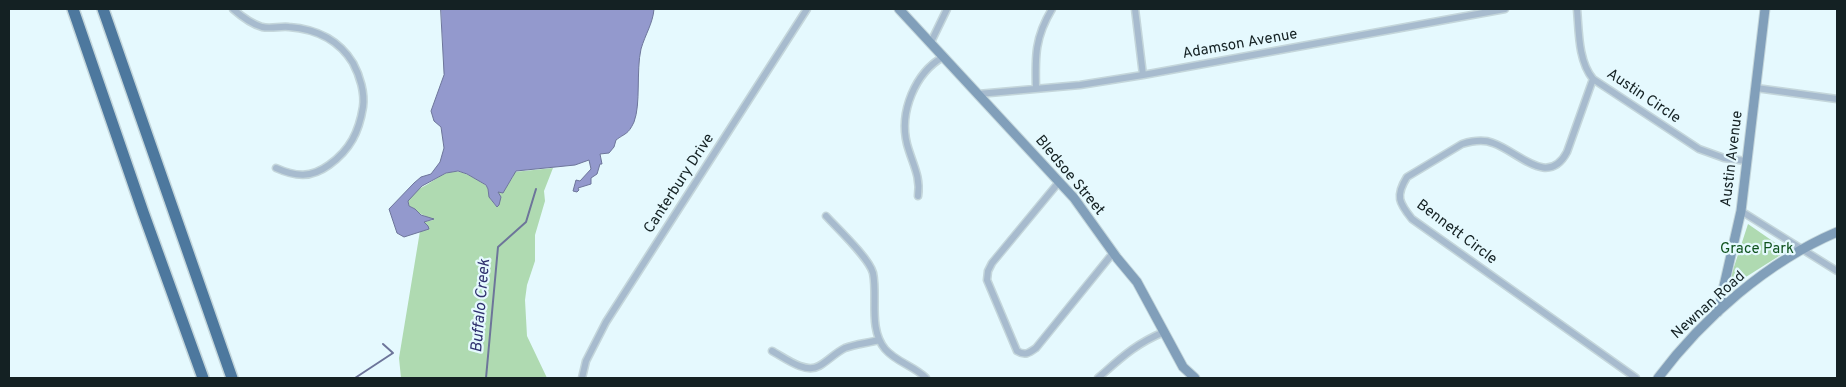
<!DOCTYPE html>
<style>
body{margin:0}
#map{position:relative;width:1846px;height:387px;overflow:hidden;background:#e5f9fe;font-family:Overpass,sans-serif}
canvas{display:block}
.frame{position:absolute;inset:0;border:10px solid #142123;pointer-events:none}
</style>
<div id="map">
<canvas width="1846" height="387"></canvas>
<div class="frame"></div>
</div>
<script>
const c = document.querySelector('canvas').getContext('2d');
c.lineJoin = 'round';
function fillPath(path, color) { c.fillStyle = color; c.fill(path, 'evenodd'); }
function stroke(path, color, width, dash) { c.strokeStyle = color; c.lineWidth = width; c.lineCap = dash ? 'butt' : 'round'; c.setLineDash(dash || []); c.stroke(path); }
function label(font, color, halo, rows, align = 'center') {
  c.font = font + ' Overpass,sans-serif'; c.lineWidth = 4.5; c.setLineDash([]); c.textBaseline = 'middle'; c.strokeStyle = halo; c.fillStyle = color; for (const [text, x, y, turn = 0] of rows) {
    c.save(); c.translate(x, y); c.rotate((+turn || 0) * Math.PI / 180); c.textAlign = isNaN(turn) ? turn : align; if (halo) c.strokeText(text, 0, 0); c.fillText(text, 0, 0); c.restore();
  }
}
const green = new Path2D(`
 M 553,168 L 544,191 L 545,201 L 535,235 L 535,261 L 527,285 L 525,300 L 527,336 L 547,378 L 401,378 L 399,358 L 420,231 L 429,229 L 424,222 L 433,220 L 417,212 L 415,209 L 409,206 L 408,200 C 415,189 418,190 428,184 C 447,172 453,166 474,178 C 478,181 484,183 487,187 C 489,190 488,194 490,198 C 491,201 495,204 497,207 L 499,195 L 498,192 L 503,192 L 513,177 L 514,172 Z
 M 1748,224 L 1787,251 L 1738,282 L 1733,283 L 1731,276 Z`);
const water = new Path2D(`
 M 441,9 L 654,9 C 653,23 645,35 641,49 C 636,71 641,104 634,122 C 628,135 625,133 616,140 L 614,147 L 609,153 L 600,154 L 602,164 L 600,164 L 597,174 L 591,178 L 591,184 L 578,188 L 579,190 L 577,192 L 573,191 L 576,180 L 580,181 L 591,169 L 589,160 L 575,165 L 516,171 L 503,193 L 498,192 L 501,197 L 499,205 L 497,207 L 489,197 L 488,189 L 486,185 L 467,174 L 458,171 L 446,173 L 422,186 L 408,201 L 409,206 L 415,209 L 421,215 L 434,219 L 424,222 L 428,226 L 429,229 L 404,237 L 397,233 L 389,209 L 414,183 L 421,177 L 431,174 L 440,162 L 444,148 L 441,127 L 434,121 L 431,111 L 444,75 Z`);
const stream = new Path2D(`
 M 355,378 L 393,353 L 383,344
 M 486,378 L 498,247 L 526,222 L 536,189`);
const street = new Path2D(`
 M 233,9 C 241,16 252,24 262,27 C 271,29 280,26 289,27 C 316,29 339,40 353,63 C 360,76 365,93 363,107 C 359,132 350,150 329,165 C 311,178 296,177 276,168
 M 1135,9 L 1143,75
 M 1577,9 C 1579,31 1578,61 1593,79 L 1699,149 L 1724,158 L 1746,161
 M 931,42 L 947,9
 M 1593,79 L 1567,152 C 1548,188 1519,152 1493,143 C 1483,139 1472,141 1462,144 L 1407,177 C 1395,196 1399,203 1412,219 L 1636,378
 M 1756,88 L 1837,99
 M 1036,89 C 1035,56 1035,37 1052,9
 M 978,94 L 1080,85 L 1143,75 L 1505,9
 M 1059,182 L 992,263 L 988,271 L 987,280 L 1017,351 C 1025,356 1029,353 1036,348 L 1113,253
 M 918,196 C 921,176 912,163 907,144 C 899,112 915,73 943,57
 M 1741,211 L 1837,271
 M 826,216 C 838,229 869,258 873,273 C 878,297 868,328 885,349 C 896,362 914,366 926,378
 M 772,351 C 785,358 805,374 819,366 C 828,361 835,353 845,348 C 855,344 868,343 879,340
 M 582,378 L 586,361 L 606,322 L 807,9
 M 1098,378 C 1121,358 1135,344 1164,332`);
const secondary = new Path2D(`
 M 899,9 L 1074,198 L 1117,258 L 1137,282 L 1183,367 L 1195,378
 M 1718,312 L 1741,211 L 1765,9
 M 1658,378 C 1703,318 1767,262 1837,232`);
const highway = new Path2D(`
 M 73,9 L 143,212 L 203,378
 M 103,9 L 232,378`);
const streetNames = [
 ["Adamson Avenue",1240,45,-10],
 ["Austin Circle",1643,97,34],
 ["Austin Avenue",1733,159,-83],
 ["Bledsoe Street",1069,176,50],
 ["Canterbury Drive",680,184,-57],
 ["Bennett Circle",1456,233,37],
 ["Newnan Road",1709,306,-42]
];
const parkNames = [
 ["Grace Park",1757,250]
];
const waterNames = [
 ["Buffalo Creek",482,306,-85]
];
fillPath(green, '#afdab1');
fillPath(water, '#9399cd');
stroke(water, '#6d759a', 1);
stroke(stream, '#6d759a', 2);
stroke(street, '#c4d6db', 9);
stroke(secondary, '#c4d6db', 11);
stroke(highway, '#c4d6db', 14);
stroke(street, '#a7bbce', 6);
stroke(secondary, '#819fba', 9);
stroke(highway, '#4d789e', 11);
label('15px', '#142123', '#e5f9fe', streetNames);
label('15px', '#0f521d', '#e5f9fe', parkNames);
label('italic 16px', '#30316f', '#e5f9fe', waterNames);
</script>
